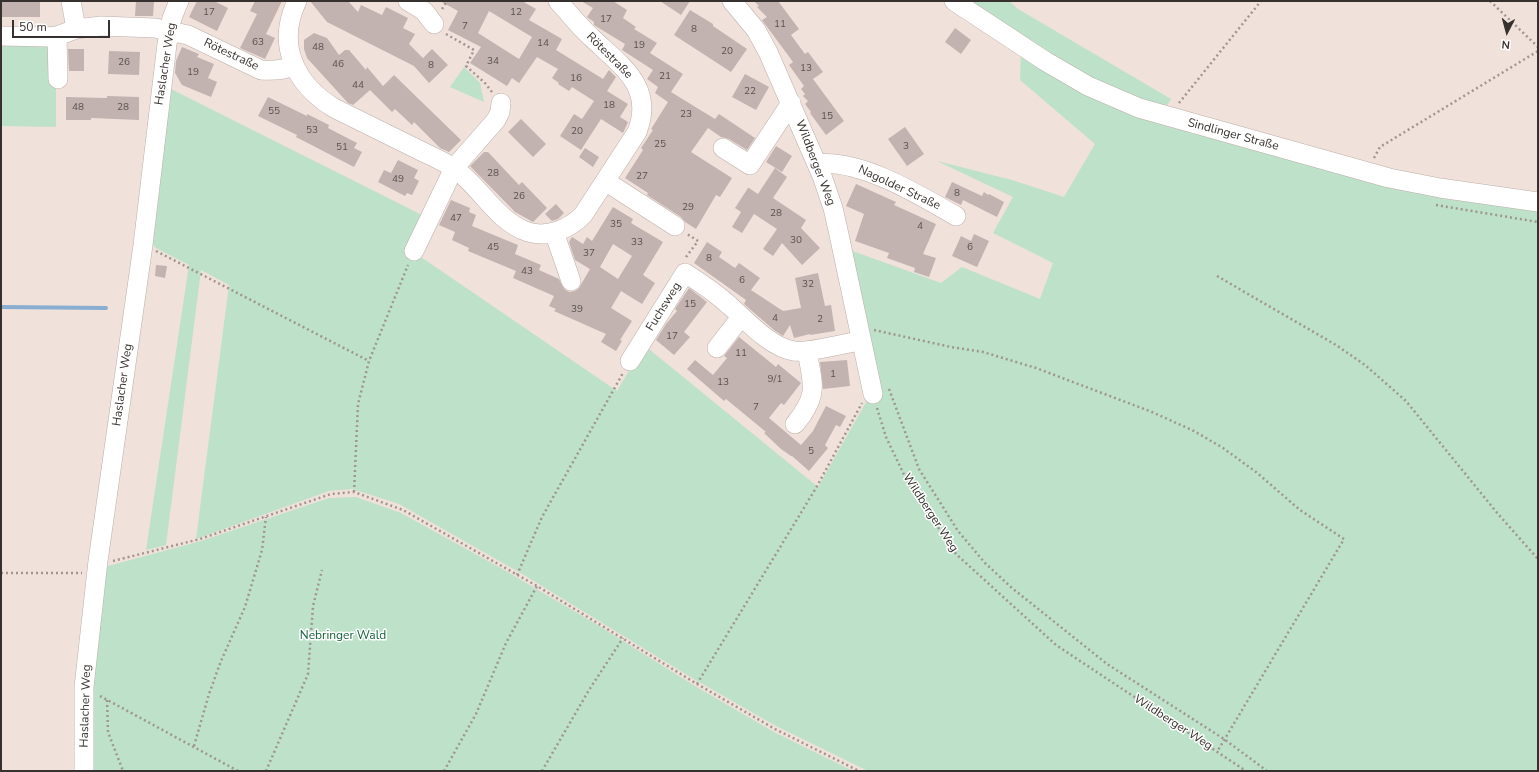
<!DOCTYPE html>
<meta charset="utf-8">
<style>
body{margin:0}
#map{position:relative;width:1539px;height:772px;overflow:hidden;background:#f0e1db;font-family:"Nunito Sans",sans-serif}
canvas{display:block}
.frame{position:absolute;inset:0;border:2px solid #36312e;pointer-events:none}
.north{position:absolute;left:1487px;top:12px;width:40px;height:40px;-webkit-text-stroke:3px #fff;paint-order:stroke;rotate:186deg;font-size:11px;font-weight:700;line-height:16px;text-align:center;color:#36312e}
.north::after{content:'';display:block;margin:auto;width:14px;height:18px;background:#36312e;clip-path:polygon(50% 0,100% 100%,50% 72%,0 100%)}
.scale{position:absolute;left:12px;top:20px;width:98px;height:18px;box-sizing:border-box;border:2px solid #36312e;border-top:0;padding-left:5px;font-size:12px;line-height:14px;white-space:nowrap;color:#36312e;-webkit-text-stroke:3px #fff;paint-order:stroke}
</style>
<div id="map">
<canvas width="1539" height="772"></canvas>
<div class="frame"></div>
<div class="north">N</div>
<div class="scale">50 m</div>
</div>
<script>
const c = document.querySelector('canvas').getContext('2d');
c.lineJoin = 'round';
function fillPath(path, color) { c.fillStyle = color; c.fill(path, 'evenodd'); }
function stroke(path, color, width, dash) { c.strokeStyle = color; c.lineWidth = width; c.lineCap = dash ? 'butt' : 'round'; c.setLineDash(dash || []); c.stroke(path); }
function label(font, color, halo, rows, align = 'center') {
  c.font = font + ' "Nunito Sans",sans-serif'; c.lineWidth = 3; c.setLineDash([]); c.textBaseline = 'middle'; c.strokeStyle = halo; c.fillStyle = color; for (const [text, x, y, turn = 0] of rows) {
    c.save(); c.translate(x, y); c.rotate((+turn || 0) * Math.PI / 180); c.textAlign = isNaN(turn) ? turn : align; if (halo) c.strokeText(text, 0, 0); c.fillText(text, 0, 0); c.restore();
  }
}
const green = new Path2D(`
 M 964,1 L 1009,1 L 1018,9 L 1171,99 L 1164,111 L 1088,80 Z
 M 1,42 L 51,43 L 56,84 L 56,127 L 1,126 Z
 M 1021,51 L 1086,90 L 1538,207 L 1538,771 L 868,771 L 776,726 L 692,678 L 524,575 L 399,504 L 352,489 L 329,491 L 196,539 L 229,285 L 201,270 L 166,545 L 146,550 L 189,265 L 156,248 L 149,241 L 167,87 L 426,217 L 415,253 L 617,391 L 644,345 L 818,487 L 877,383 L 850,250 L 941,283 L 962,267 L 1040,299 L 1053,263 L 993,233 L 1013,197 L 937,161 L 1012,180 L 1064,197 L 1095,144 L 1020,80 Z
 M 464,67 L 480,83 L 484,102 L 450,87 Z
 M 356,497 L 401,513 L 499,567 L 596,624 L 695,686 L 774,732 L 853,771 L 89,771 L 89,688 L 101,577 L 108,566 L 201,541 L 329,498 Z`);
const stream = new Path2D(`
 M 1,307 L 106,308`);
const building = new Path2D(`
 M 1,1 L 40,1 L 40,17 L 1,17 Z
 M 136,1 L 154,1 L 153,16 L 135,16 Z
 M 197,1 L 214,1 L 228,8 L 217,31 L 189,17 Z
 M 255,1 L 282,1 L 266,34 L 275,38 L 265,59 L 240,48 L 257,14 L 250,11 Z
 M 310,1 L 348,1 L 358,12 L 361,5 L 382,15 L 386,7 L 408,18 L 403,28 L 415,34 L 409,44 L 423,58 L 432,49 L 448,65 L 429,83 L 414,66 L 327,22 Z
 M 440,1 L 522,1 L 536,9 L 529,20 L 562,39 L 556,50 L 603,79 L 609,70 L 616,77 L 607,91 L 628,104 L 620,117 L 628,122 L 623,133 L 601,119 L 581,150 L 560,136 L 574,114 L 582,119 L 594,101 L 572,87 L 569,91 L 558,84 L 559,83 L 552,78 L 558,69 L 537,57 L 519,83 L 512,78 L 507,86 L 470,63 L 481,47 L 448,30 L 458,11 ZM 489,11 L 532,37 L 519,59 L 478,33 Z
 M 581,1 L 613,1 L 627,10 L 623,18 L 636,27 L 634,29 L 657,43 L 650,53 L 683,74 L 671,92 L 715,119 L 719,114 L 755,138 L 747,150 L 729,139 L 721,137 L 708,128 L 691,152 L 732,178 L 720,197 L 716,195 L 696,229 L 685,222 L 681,217 L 647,195 L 648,193 L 625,178 L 643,150 L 641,148 L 653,130 L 651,129 L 668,102 L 655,93 L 658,87 L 647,79 L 653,70 L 622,50 L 625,44 L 594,25 L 594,22 L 587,17 L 593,8 Z
 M 660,1 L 690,1 L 681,15 Z
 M 754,1 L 778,1 L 799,29 L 791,35 L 805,54 L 808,52 L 823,72 L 813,79 L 844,121 L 826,135 L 810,113 L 811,112 L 805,104 L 808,101 L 803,96 L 805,94 L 801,89 L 804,86 L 789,65 L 793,62 L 762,20 L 767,17 L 757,7 L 759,6 Z
 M 690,10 L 713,24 L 713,26 L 747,49 L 731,72 L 674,35 Z
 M 955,28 L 971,40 L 961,54 L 945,42 Z
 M 314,33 L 327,38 L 339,55 L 345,50 L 349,50 L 366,70 L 367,67 L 383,86 L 394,75 L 461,140 L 449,152 L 440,148 L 414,122 L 412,125 L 395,109 L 392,112 L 370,90 L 353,105 L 348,103 L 307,58 L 304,49 L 304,40 Z
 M 182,47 L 199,54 L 197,57 L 214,64 L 208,78 L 217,82 L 211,97 L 182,85 L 175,73 L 176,61 Z
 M 68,49 L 84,49 L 84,71 L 69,71 Z
 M 109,51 L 140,52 L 139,75 L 108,74 Z
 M 745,74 L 769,87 L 756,110 L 732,97 Z
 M 107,96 L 139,97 L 139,120 L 91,118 L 91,120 L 66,120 L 66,97 L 107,98 Z
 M 268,97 L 307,116 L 307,114 L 329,125 L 328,128 L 357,143 L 354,148 L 362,152 L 354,167 L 296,137 L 297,135 L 258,116 Z
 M 521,119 L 546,144 L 533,157 L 508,132 Z
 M 905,127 L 924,154 L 907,166 L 888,139 Z
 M 776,146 L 792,156 L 782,172 L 766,162 Z
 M 585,148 L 599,157 L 593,167 L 579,157 Z
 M 484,152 L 488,152 L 519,185 L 522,182 L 547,208 L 533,222 L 515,212 L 470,166 Z
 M 398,160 L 418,170 L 414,178 L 419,181 L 412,195 L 407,193 L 405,196 L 378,182 L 384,170 L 391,173 Z
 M 775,168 L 787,177 L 773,198 L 806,220 L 801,228 L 820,248 L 802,265 L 782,243 L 773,256 L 763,249 L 777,229 L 754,214 L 742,233 L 732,227 L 741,212 L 735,208 L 748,188 L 749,188 L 758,194 Z
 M 952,182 L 982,196 L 984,192 L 988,195 L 989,194 L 1004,202 L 997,217 L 963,200 L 961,205 L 945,197 Z
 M 856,184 L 896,202 L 894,205 L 936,224 L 923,254 L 936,258 L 929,277 L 914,272 L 915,268 L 887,258 L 889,253 L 855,241 L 864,214 L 846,206 Z
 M 451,200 L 470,208 L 469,212 L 476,215 L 472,226 L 518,245 L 515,254 L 541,265 L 539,270 L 559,279 L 564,289 L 569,292 L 575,291 L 579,288 L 590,269 L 575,260 L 569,242 L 572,237 L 583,244 L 587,237 L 592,241 L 613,207 L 633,219 L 631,223 L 663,242 L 643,275 L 655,283 L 642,304 L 621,291 L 611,308 L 632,321 L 620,340 L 622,341 L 616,351 L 601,342 L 606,334 L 554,311 L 556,309 L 549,306 L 554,296 L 513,278 L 516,271 L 468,251 L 469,248 L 452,240 L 455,232 L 439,225 ZM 613,244 L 632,256 L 618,279 L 600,267 Z
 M 556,204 L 564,213 L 558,219 L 552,221 L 545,214 Z
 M 974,234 L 989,241 L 977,267 L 952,256 L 961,236 L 971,241 Z
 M 707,242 L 722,252 L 719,257 L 735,268 L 739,263 L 760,278 L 751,290 L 783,311 L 801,308 L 795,278 L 818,273 L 825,306 L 831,305 L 835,331 L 810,335 L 810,334 L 794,338 L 790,325 L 783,336 L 774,330 L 744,304 L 746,300 L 694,263 Z
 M 156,265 L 167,266 L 165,278 L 155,276 Z
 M 689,288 L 707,302 L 684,332 L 690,337 L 674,355 L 656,340 L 666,324 L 677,311 L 675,309 Z
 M 739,337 L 776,367 L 778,364 L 801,383 L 784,405 L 781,403 L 769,418 L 801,445 L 813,431 L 826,406 L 846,416 L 840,427 L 836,425 L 825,445 L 828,448 L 809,471 L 792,456 L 791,456 L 781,449 L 764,433 L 766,432 L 726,399 L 724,401 L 687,369 L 695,360 L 713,375 L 727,358 L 724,356 Z
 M 847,360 L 850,386 L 823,389 L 820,362 Z`);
const path = new Path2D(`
 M 1490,1 L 1538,47
 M 442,9 L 447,1
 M 446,34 L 474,50 L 466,66 L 485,83 L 492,92
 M 1179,103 L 1261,1
 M 1374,158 L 1380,147 L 1538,51
 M 1436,205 L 1538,222
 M 156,251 L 369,361
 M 686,257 L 698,241 L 687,234
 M 1217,276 L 1336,345 L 1365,365 L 1406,401 L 1498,514 L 1538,559
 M 874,330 L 951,347 L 983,352 L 1036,368 L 1152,412 L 1194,431 L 1223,448 L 1256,472 L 1300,510 L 1344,539 L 1217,752
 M 889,389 L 919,469 L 958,531 L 985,563 L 1012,588 L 1107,664 L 1224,739 L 1267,771
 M 877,408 L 886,437 L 907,481 L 956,554 L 1056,645 L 1246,771
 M 354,492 L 358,404 L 369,361 L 408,265
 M 113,561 L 200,539 L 331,494 L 354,492 L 403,510 L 537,586 L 697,684 L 775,729 L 859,771
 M 1,573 L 82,573
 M 517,575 L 542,517 L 623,373
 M 697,684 L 816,488 L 862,403
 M 100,696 L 238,771
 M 107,700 L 108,732 L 123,771
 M 194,746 L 209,694 L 221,661 L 245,607 L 262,550 L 266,517
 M 266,771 L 308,674 L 313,606 L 322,570
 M 444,771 L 476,714 L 506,643 L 537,586
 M 542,771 L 589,690 L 623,638`);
const minor = new Path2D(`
 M 71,1 L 76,29
 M 297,1 C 276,45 295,84 334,108 C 362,122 391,136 419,150 C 431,156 443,161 454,168 C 480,186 497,222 528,232 C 548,238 569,229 583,215 L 637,132 C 655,86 620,65 591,37 C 579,26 569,13 558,1
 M 408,1 L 424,11 L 434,24
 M 732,1 L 756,30 L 768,52 L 822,176 L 833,208 L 838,230 L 873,394
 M 954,1 L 1045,61 L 1088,86 L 1139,108 L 1389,178 L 1440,188 L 1538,202
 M 1,36 L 46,37 L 57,36 L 76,29 L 101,26 L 155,28 L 188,35 L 261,70 C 273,71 283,70 294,66
 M 57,36 L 58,79
 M 723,148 L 750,165 L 791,103
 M 817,164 C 861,159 919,195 956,216
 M 605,181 L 675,226
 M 554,232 L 571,281
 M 414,251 L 454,168 L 496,120 L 500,112 L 501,103
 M 717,348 L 741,317
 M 630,361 L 685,273 C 701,283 716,293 730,306 C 747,321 771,348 794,351 C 810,353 844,343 861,341
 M 795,424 C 819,395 813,385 807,351
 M 84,771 L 84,687 L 98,561 L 143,245 L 167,44 L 172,18 L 179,1`);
const numberNames = [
 ["17",209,13],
 ["12",516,13],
 ["17",606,20],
 ["11",780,25],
 ["7",465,27],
 ["8",694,30],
 ["63",258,43],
 ["14",543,44],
 ["19",639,46],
 ["48",318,48],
 ["20",727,52],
 ["34",493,62],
 ["26",124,63],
 ["46",338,65],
 ["8",431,66],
 ["13",806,69],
 ["19",193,73],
 ["21",665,77],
 ["16",576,79],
 ["44",358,86],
 ["22",750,92],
 ["18",609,106],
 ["48",78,108],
 ["28",123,108],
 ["55",274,112],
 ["23",686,115],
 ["15",827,117],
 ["53",312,131],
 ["20",577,132],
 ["25",660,145],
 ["3",906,147],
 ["51",342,148],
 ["28",493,174],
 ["27",642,177],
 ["49",398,180],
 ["8",957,194],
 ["26",519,197],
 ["29",688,208],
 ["28",776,214],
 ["47",456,219],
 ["35",616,225],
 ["4",920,227],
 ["30",796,241],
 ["33",637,243],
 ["45",493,248],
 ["6",970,248],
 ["37",589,254],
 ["8",709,259],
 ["43",527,272],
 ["6",742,281],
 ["32",808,285],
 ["15",690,305],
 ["39",577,310],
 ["4",775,319],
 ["2",820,320],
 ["17",672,337],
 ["11",741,354],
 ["1",833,375],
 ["9/1",775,380],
 ["13",723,383],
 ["7",756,408],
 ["5",811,452]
];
const streetNames = [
 ["Rötestraße",231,55,25],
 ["Rötestraße",609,56,45],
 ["Haslacher Weg",166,64,-81],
 ["Sindlinger Straße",1233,135,15],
 ["Wildberger Weg",815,163,69],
 ["Nagolder Straße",899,188,25],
 ["Fuchsweg",664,307,-58],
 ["Haslacher Weg",123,385,-82],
 ["Wildberger Weg",930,513,57],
 ["Haslacher Weg",86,706,-88],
 ["Wildberger Weg",1173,723,33]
];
const parkNames = [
 ["Nebringer Wald",343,636]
];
fillPath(green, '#bde1c9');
stroke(stream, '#89aed1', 4);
fillPath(building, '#c2b3b0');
stroke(minor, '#bcaea8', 20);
stroke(path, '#a09591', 2.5, [2, 3]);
stroke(minor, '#fff', 19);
label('10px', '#59524e', null, numberNames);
label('12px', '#36312e', '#fff', streetNames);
label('12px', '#14603a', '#fff', parkNames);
</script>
